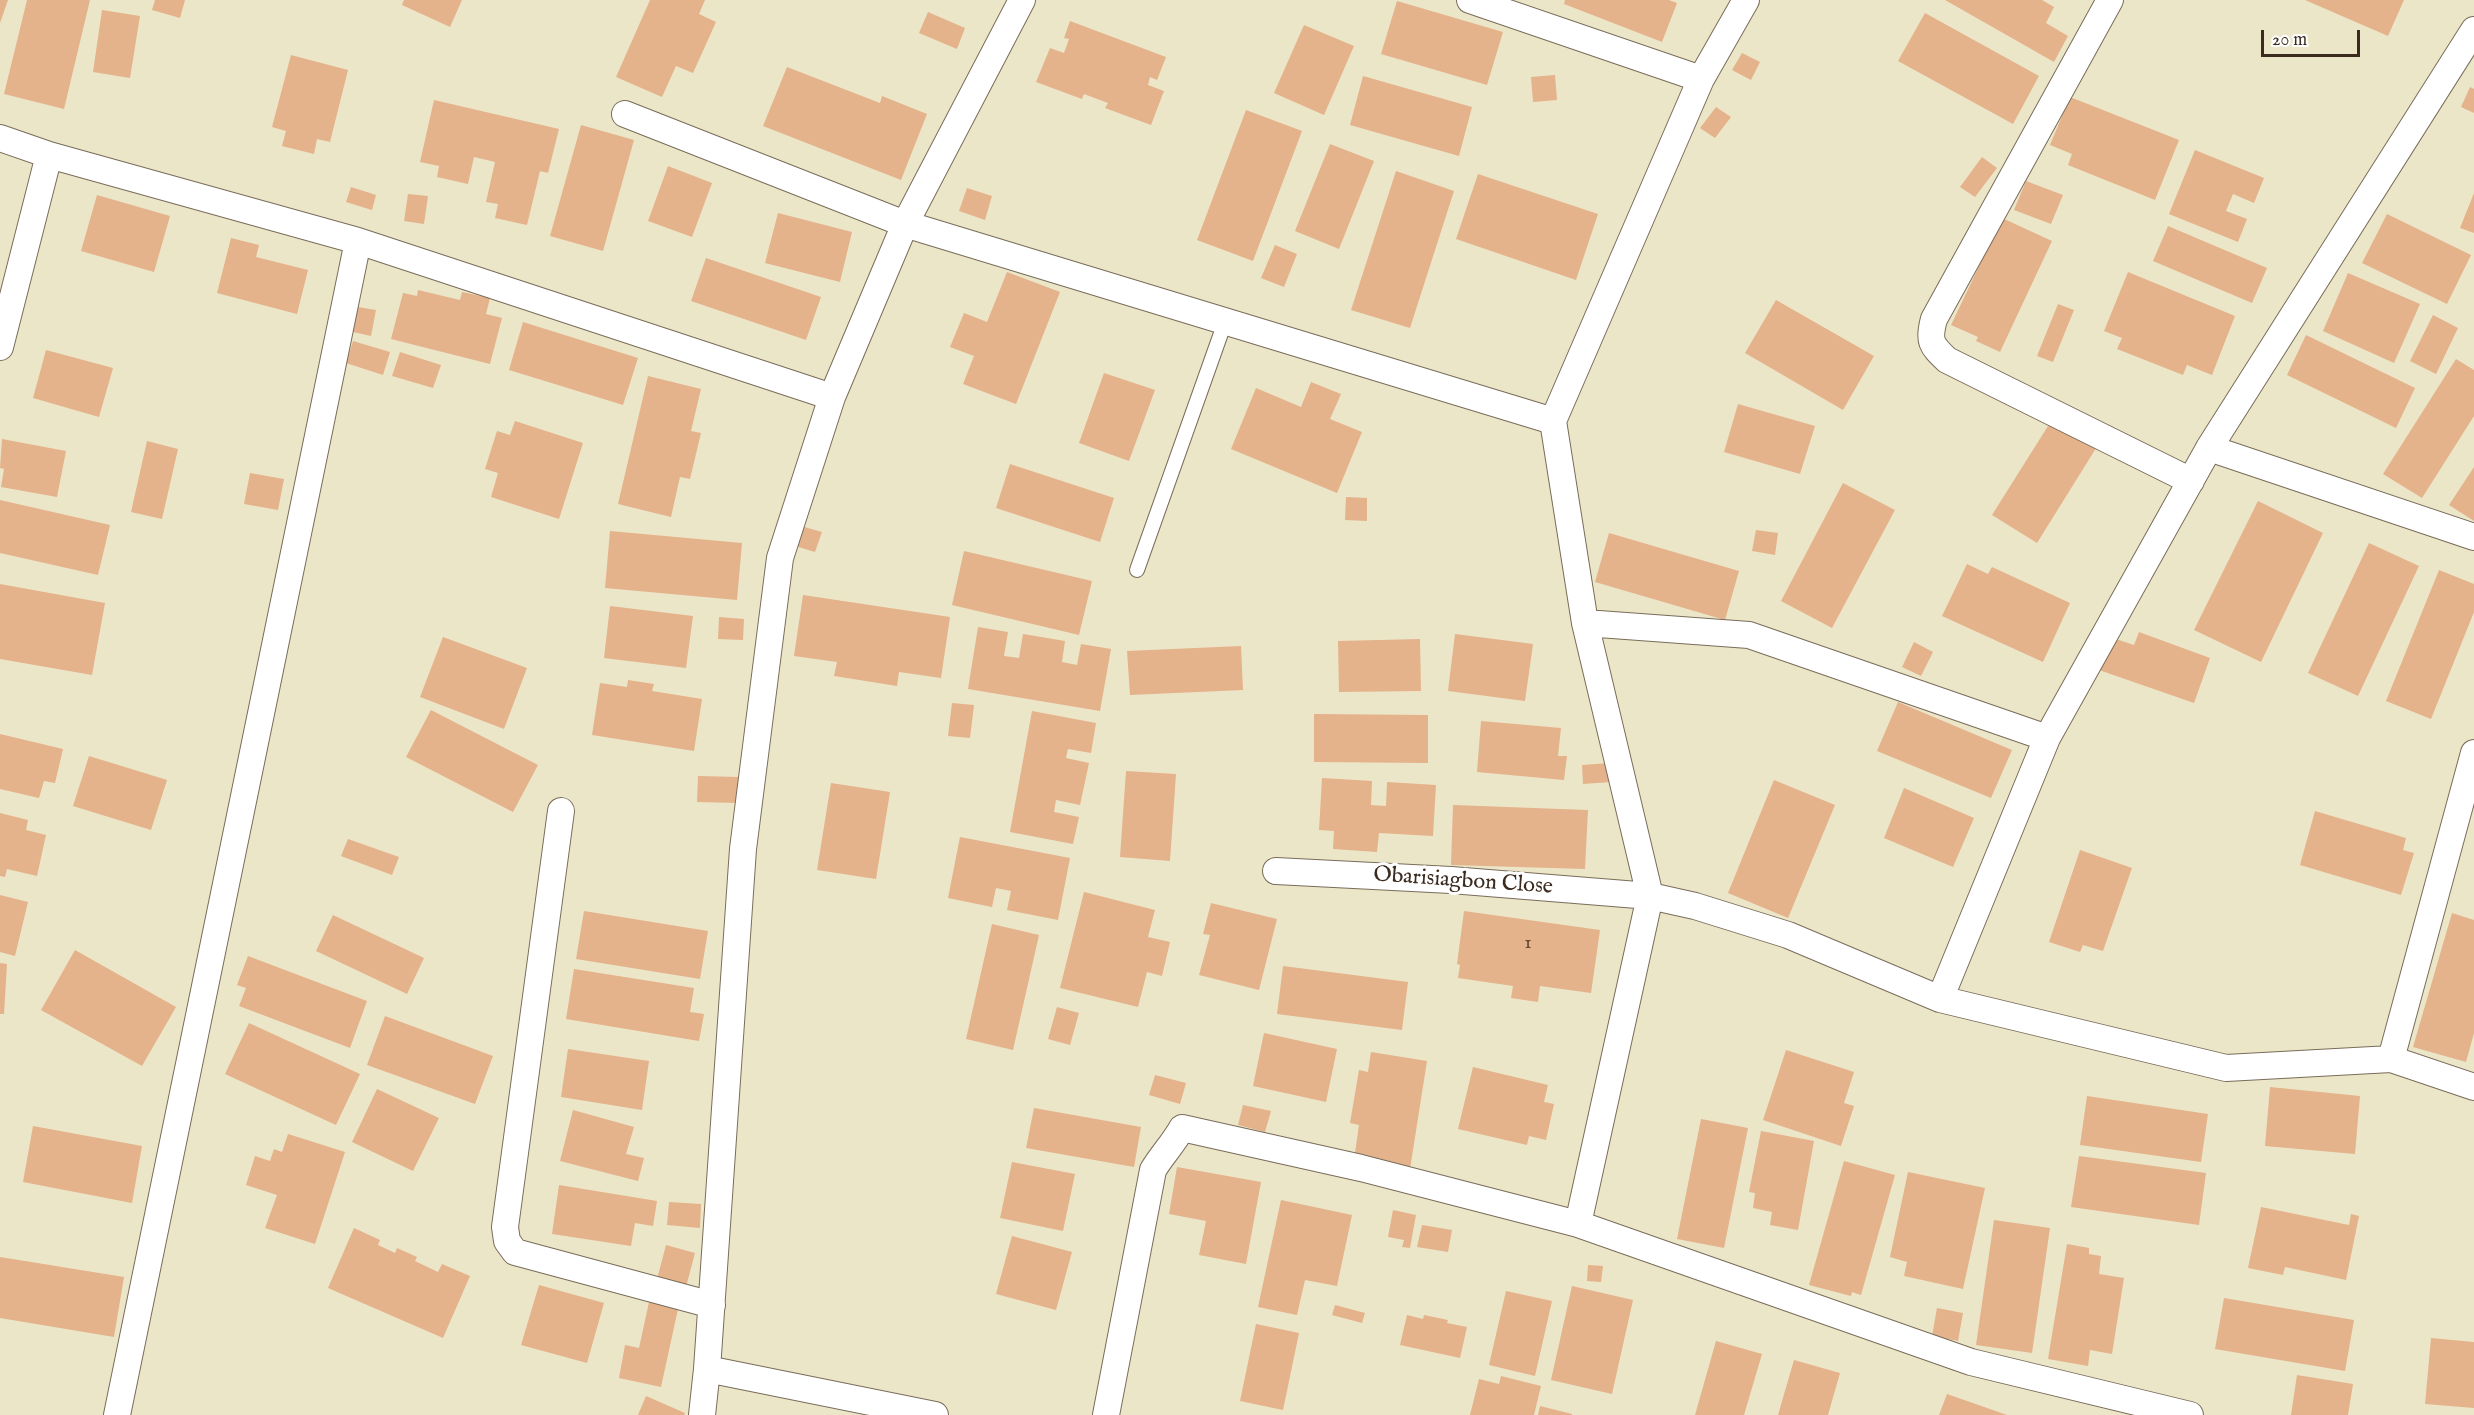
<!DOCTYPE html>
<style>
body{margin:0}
#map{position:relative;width:2474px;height:1415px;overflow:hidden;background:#ece6c8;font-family:"IM FELL English",serif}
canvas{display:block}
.scale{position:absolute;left:2261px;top:30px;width:99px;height:27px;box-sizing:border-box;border:3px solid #3b2a1e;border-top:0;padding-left:8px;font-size:18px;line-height:21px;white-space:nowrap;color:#3b2a1e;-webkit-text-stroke:4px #fff;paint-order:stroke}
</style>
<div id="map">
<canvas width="2474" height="1415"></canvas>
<div class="scale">20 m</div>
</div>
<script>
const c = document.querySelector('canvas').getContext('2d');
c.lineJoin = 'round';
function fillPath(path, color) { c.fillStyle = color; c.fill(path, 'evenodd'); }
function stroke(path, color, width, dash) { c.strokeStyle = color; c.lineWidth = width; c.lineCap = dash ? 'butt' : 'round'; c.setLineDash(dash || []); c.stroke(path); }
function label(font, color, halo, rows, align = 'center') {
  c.font = font + ' "IM FELL English",serif'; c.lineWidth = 6; c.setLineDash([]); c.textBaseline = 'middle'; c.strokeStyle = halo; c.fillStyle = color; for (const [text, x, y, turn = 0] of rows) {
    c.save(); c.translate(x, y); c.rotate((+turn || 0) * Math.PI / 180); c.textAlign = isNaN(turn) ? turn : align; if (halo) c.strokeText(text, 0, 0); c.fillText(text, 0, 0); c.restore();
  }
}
const building = new Path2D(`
 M 0,0 L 8,0 L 0,23 Z
 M 27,0 L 90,0 L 64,109 L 4,94 Z
 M 155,0 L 185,0 L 180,18 L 152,10 Z
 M 404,0 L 462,0 L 450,27 L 402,5 Z
 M 650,0 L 705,0 L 699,14 L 716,22 L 693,73 L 676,66 L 662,97 L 616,77 Z
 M 1565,0 L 1669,0 L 1677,3 L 1662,42 L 1564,4 Z
 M 1945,0 L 2042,0 L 2054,7 L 2046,23 L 2068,36 L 2054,62 Z
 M 2305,0 L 2404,0 L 2388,36 Z
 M 1397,1 L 1503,32 L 1487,85 L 1381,54 Z
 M 102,10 L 140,16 L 130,78 L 93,72 Z
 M 928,12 L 965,28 L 957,49 L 919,33 Z
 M 1925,13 L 2039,76 L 2013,124 L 1898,61 Z
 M 1070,21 L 1166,57 L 1157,80 L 1150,77 L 1148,85 L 1164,91 L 1151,125 L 1105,108 L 1108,103 L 1084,94 L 1082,99 L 1036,82 L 1050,48 L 1064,53 L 1069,39 L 1064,38 Z
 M 1304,25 L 1354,46 L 1324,115 L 1274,93 Z
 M 1742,53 L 1760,62 L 1751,80 L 1732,70 Z
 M 291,55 L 348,70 L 330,142 L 317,139 L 314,154 L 282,146 L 286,131 L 272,127 Z
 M 787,67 L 880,103 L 882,96 L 927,114 L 901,180 L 763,126 Z
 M 1555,75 L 1557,100 L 1533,102 L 1531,77 Z
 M 1363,76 L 1472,107 L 1459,156 L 1350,125 Z
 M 2470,87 L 2474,89 L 2474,113 L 2461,107 Z
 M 2070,97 L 2179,140 L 2155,200 L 2068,165 L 2072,154 L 2050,145 Z
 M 434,100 L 559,129 L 548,173 L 540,171 L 527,225 L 495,218 L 498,204 L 486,202 L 495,162 L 474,157 L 468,184 L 437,177 L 439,166 L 420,162 Z
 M 1716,107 L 1731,117 L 1715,138 L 1700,128 Z
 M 1246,110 L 1302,131 L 1253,261 L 1197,240 Z
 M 581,125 L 634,140 L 603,251 L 550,236 Z
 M 1330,144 L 1374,161 L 1339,249 L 1295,231 Z
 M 2195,150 L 2264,178 L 2254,203 L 2233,194 L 2226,211 L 2247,219 L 2238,242 L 2169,214 Z
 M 1982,157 L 1997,168 L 1975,197 L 1960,187 Z
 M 668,166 L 712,183 L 692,237 L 648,221 Z
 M 1396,171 L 1454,191 L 1410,328 L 1351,310 Z
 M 1478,174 L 1598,214 L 1576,280 L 1456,239 Z
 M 2026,181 L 2063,195 L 2051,224 L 2014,210 Z
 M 351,187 L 376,195 L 372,210 L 346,202 Z
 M 967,188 L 992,196 L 985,220 L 959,211 Z
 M 2474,193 L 2474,233 L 2460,228 Z
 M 408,194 L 428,196 L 424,224 L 404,221 Z
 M 97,195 L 170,216 L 154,272 L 81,251 Z
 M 778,213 L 852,232 L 840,282 L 765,263 Z
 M 2387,214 L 2471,255 L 2447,304 L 2362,263 Z
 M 2002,218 L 2052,241 L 2000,352 L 1976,341 L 1978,337 L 1951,325 Z
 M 2168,226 L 2267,268 L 2252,303 L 2153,261 Z
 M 231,238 L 259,245 L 256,257 L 308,270 L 297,314 L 217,293 Z
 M 1275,245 L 1297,254 L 1284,287 L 1261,278 Z
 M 706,258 L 821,297 L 806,340 L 691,301 Z
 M 1007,272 L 1060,292 L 1016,404 L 963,384 L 974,356 L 950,347 L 964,313 L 987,322 Z
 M 2128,272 L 2235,316 L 2212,375 L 2187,365 L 2183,375 L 2117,349 L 2122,338 L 2104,331 Z
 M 2348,273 L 2420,304 L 2394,363 L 2323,331 Z
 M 418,290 L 460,300 L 462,292 L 490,298 L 486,314 L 502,318 L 490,364 L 391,339 L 403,293 L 417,296 Z
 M 1776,300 L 1874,356 L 1843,410 L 1745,353 Z
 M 2058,304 L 2074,310 L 2053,362 L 2037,356 Z
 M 358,307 L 376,310 L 371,336 L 353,332 Z
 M 2433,315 L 2458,328 L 2436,374 L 2410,361 Z
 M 523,322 L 638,358 L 623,405 L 509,370 Z
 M 2306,335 L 2415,388 L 2396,428 L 2287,375 Z
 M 353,341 L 390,352 L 383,375 L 346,363 Z
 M 46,350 L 113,368 L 99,417 L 33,398 Z
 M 400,352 L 441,365 L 433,388 L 392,376 Z
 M 2456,359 L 2474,370 L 2474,416 L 2422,498 L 2383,474 Z
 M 1104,373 L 1155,390 L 1129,461 L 1079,443 Z
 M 648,376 L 701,389 L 691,431 L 701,433 L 690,479 L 680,477 L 671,517 L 618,504 Z
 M 1311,382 L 1341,394 L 1330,419 L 1362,432 L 1337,493 L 1231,449 L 1256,388 L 1301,407 Z
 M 1738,404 L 1815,426 L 1800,474 L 1724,452 Z
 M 2053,418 L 2098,445 L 2037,543 L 1992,515 Z
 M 515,421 L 583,443 L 559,519 L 491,497 L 498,473 L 485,469 L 497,431 L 510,435 Z
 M 2,439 L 66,451 L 57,497 L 1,487 L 4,469 L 0,468 Z
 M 147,441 L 178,449 L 162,519 L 131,512 Z
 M 1010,464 L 1114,498 L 1100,542 L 996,508 Z
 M 2474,467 L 2474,521 L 2449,505 Z
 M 250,473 L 284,479 L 278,510 L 244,504 Z
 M 1843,483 L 1895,510 L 1832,628 L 1781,601 Z
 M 1346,497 L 1367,498 L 1367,521 L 1345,520 Z
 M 0,500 L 110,525 L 98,575 L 0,553 Z
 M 2258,501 L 2323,533 L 2261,662 L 2194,630 Z
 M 801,526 L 822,532 L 815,552 L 795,546 Z
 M 1756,530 L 1778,533 L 1775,555 L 1752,551 Z
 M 610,531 L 742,543 L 737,600 L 605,588 Z
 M 1609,533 L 1739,571 L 1725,620 L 1595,582 Z
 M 2369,543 L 2419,566 L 2358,696 L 2308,673 Z
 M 964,551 L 1092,581 L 1079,635 L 952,605 Z
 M 1967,564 L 1988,574 L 1992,567 L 2070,603 L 2043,662 L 1942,616 Z
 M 2439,570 L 2474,584 L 2474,612 L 2431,719 L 2386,701 Z
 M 0,584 L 105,603 L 92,675 L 0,659 Z
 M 803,595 L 950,617 L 941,678 L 899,672 L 897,686 L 834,676 L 837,662 L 794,656 Z
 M 610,606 L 693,616 L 686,668 L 604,658 Z
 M 719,617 L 744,619 L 743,640 L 718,639 Z
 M 978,627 L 1008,632 L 1004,656 L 1019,658 L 1023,634 L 1065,641 L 1062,662 L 1077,665 L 1081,644 L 1111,649 L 1100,711 L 968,689 Z
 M 2139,632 L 2210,658 L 2194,703 L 2099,670 L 2110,637 L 2134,645 Z
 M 1455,634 L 1533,644 L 1525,701 L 1448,691 Z
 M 443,637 L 527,668 L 504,729 L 420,697 Z
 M 1420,639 L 1421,691 L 1339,692 L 1338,641 Z
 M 1914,642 L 1933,652 L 1921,676 L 1902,667 Z
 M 1241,646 L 1243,690 L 1130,695 L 1127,651 Z
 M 628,680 L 654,684 L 652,691 L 702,699 L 694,751 L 592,735 L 600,683 L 627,687 Z
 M 1898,702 L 2012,750 L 1991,798 L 1877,751 Z
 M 952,703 L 974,705 L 970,738 L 948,736 Z
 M 431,710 L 538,765 L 513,812 L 406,757 Z
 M 1032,711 L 1096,723 L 1091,753 L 1068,749 L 1066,758 L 1089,763 L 1080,805 L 1056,800 L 1054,812 L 1079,817 L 1073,844 L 1010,832 Z
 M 1314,714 L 1428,715 L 1428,763 L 1314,762 Z
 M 1481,721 L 1561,728 L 1558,756 L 1567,756 L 1564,780 L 1477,772 Z
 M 0,734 L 63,749 L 55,783 L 44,781 L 39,798 L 0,789 Z
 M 89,756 L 167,780 L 151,830 L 73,806 Z
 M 1610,763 L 1611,782 L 1583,784 L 1582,765 Z
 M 1126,771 L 1176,774 L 1170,861 L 1120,857 Z
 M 698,776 L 740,777 L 739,803 L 697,802 Z
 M 1322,778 L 1372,781 L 1371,805 L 1386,806 L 1387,782 L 1436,785 L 1433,836 L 1379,833 L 1377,852 L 1333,849 L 1334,831 L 1319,830 Z
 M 1774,780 L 1835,805 L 1788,918 L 1728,893 Z
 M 831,783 L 890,792 L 876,879 L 817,870 Z
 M 1904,788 L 1974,818 L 1953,867 L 1884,838 Z
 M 1453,805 L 1588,810 L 1585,869 L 1451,865 Z
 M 2315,811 L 2406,838 L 2403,850 L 2414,853 L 2401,895 L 2300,865 Z
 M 0,813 L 28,820 L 26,830 L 46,835 L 37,876 L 7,869 L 5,877 L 0,876 Z
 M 960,837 L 1070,858 L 1058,920 L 1007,910 L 1011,891 L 996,888 L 992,907 L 948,898 Z
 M 348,839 L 399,857 L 392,875 L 341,856 Z
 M 2080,850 L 2132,868 L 2103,951 L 2083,945 L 2080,952 L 2049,942 Z
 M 1084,892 L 1155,910 L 1148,937 L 1170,942 L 1162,976 L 1147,972 L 1138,1007 L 1060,988 Z
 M 0,895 L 28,902 L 15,956 L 0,952 Z
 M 1211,903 L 1277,919 L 1259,990 L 1199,975 L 1210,935 L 1203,934 Z
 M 584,911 L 708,931 L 700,979 L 576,959 Z
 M 1464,911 L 1600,930 L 1591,993 L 1540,986 L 1538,1002 L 1511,998 L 1513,986 L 1458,978 L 1460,965 L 1457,964 Z
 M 2452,913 L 2474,920 L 2474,1033 L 2466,1062 L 2413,1047 Z
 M 333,915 L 424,958 L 407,994 L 316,951 Z
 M 992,924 L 1039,935 L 1013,1050 L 966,1039 Z
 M 75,950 L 176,1007 L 142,1066 L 41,1010 Z
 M 248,956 L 367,1001 L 350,1048 L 239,1006 L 246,988 L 237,985 Z
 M 0,963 L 7,964 L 4,1014 L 0,1014 Z
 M 1283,966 L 1408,982 L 1402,1030 L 1277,1014 Z
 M 574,969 L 694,988 L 690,1012 L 704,1014 L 699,1041 L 566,1019 Z
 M 1057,1007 L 1079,1013 L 1070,1045 L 1048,1039 Z
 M 385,1016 L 493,1056 L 475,1104 L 367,1065 Z
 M 249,1023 L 360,1074 L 336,1125 L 225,1074 Z
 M 1264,1033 L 1337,1049 L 1326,1102 L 1253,1086 Z
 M 568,1049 L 649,1061 L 642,1110 L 561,1097 Z
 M 1786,1050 L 1854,1072 L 1844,1103 L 1854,1106 L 1841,1146 L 1763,1120 Z
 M 1371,1052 L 1427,1061 L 1410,1169 L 1354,1160 L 1359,1125 L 1350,1123 L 1359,1070 L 1368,1072 Z
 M 1473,1067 L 1548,1085 L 1544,1102 L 1554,1104 L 1546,1140 L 1529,1136 L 1527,1145 L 1458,1129 Z
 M 1155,1075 L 1186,1083 L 1180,1104 L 1149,1095 Z
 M 2270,1087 L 2360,1096 L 2355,1154 L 2265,1146 Z
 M 377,1089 L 439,1118 L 413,1171 L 352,1142 Z
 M 2087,1096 L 2208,1114 L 2201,1162 L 2080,1145 Z
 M 1243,1105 L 1271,1111 L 1265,1132 L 1238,1125 Z
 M 1034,1108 L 1141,1127 L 1134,1167 L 1026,1148 Z
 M 573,1110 L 634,1127 L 626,1154 L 644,1158 L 638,1181 L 560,1161 Z
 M 1701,1119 L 1748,1128 L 1724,1248 L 1677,1239 Z
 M 33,1126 L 142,1146 L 132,1203 L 23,1182 Z
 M 1761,1131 L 1814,1141 L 1798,1230 L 1770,1225 L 1772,1212 L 1753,1208 L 1755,1193 L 1749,1192 Z
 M 288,1134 L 345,1152 L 315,1244 L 265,1228 L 277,1195 L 246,1185 L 255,1156 L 270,1161 L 274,1149 L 282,1152 Z
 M 2079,1156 L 2206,1173 L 2199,1225 L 2071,1207 Z
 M 1844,1161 L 1895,1175 L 1861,1295 L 1852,1292 L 1851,1296 L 1809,1285 Z
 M 1012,1162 L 1075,1174 L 1063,1231 L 1000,1218 Z
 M 1177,1167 L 1261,1182 L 1246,1264 L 1199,1255 L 1206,1221 L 1169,1214 Z
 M 1908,1172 L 1985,1188 L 1963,1289 L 1904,1276 L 1907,1262 L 1890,1257 Z
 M 559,1185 L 657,1201 L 653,1226 L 635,1223 L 631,1246 L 552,1234 Z
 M 1281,1200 L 1352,1215 L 1337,1286 L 1305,1280 L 1297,1315 L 1258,1307 Z
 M 669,1202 L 701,1204 L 700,1228 L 667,1225 Z
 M 2261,1207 L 2349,1225 L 2351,1214 L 2359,1216 L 2346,1280 L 2285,1267 L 2283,1275 L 2248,1268 Z
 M 1393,1210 L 1416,1215 L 1410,1248 L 1402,1247 L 1404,1240 L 1388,1237 Z
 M 1994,1220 L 2050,1228 L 2032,1353 L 1976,1345 Z
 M 1422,1225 L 1452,1230 L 1448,1252 L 1417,1247 Z
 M 354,1228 L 380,1240 L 378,1245 L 395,1253 L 397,1248 L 417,1257 L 415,1261 L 438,1272 L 442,1264 L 470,1276 L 443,1338 L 328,1288 Z
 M 1012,1236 L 1072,1252 L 1056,1310 L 996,1294 Z
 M 2067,1244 L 2089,1248 L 2089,1254 L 2101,1256 L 2099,1274 L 2124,1278 L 2112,1354 L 2090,1350 L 2088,1366 L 2048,1359 Z
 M 666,1245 L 695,1253 L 686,1287 L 657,1279 Z
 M 0,1257 L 124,1277 L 114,1337 L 0,1318 Z
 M 1588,1265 L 1603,1266 L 1601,1282 L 1587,1281 Z
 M 539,1285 L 604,1303 L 587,1363 L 521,1345 Z
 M 1572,1286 L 1633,1300 L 1612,1394 L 1551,1380 Z
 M 1506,1291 L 1552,1301 L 1535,1376 L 1489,1365 Z
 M 2224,1298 L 2354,1320 L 2345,1371 L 2215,1349 Z
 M 649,1302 L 678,1309 L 661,1387 L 619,1378 L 625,1345 L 639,1348 Z
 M 1335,1305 L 1365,1313 L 1362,1323 L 1332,1315 Z
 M 1937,1308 L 1963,1313 L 1958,1341 L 1932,1336 Z
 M 1407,1315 L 1423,1319 L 1424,1315 L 1448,1320 L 1447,1323 L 1467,1327 L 1460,1358 L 1400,1345 Z
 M 1256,1324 L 1299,1333 L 1283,1410 L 1240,1401 Z
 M 2431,1338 L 2474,1342 L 2474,1408 L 2425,1404 Z
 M 1716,1341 L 1762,1354 L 1744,1415 L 1695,1415 Z
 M 1794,1360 L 1840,1373 L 1828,1415 L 1778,1415 Z
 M 2297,1375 L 2353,1384 L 2348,1415 L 2291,1415 Z
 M 1501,1376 L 1541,1386 L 1534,1415 L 1470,1415 L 1479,1379 L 1499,1384 Z
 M 1947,1394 L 2007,1415 L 1939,1415 Z
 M 646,1396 L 685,1413 L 684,1415 L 638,1415 Z
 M 1540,1406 L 1572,1414 L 1572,1415 L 1538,1415 Z`);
const service = new Path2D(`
 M 1137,570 L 1225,322`);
const minor = new Path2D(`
 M 1470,0 L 1701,79
 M 2110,0 L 1934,319 C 1928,341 1931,345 1947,360 L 2191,481
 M 625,114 L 905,224 L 1553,421
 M 0,138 L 49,155 L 358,241 L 832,397
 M 0,347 L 49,155
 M 2209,448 L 2474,537
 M 1585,623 L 1749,635 L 2047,738
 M 561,811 L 505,1227 L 507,1241 L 515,1252 L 712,1305
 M 1276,871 L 1451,880 L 1650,896 L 1695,906 L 1788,935 L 1940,999 L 2226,1068 L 2391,1059 L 2474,1087
 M 1940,999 L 2047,738 L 2209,448 L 2474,30
 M 2391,1059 L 2474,753
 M 1578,1224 L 1650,896 L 1585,623 L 1553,421 L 1701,79 L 1746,0
 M 707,1369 L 935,1415
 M 117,1415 L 358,241
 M 702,1415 L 707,1369 L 743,849 L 780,558 L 832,397 L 905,224 L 1022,0
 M 1106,1415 L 1153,1170 C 1162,1155 1173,1144 1182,1128 L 1361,1168 L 1578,1224 L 1971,1362 L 2190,1415`);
const numberNames = [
 ["1",1528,944]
];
const streetNames = [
 ["Obarisiagbon Close",1463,882,4]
];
fillPath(building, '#e4b28b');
stroke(service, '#796c5a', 16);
stroke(minor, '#796c5a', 28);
stroke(service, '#fff', 14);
stroke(minor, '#fff', 26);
label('20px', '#654c39', null, numberNames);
label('22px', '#3b2a1e', '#fff', streetNames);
</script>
